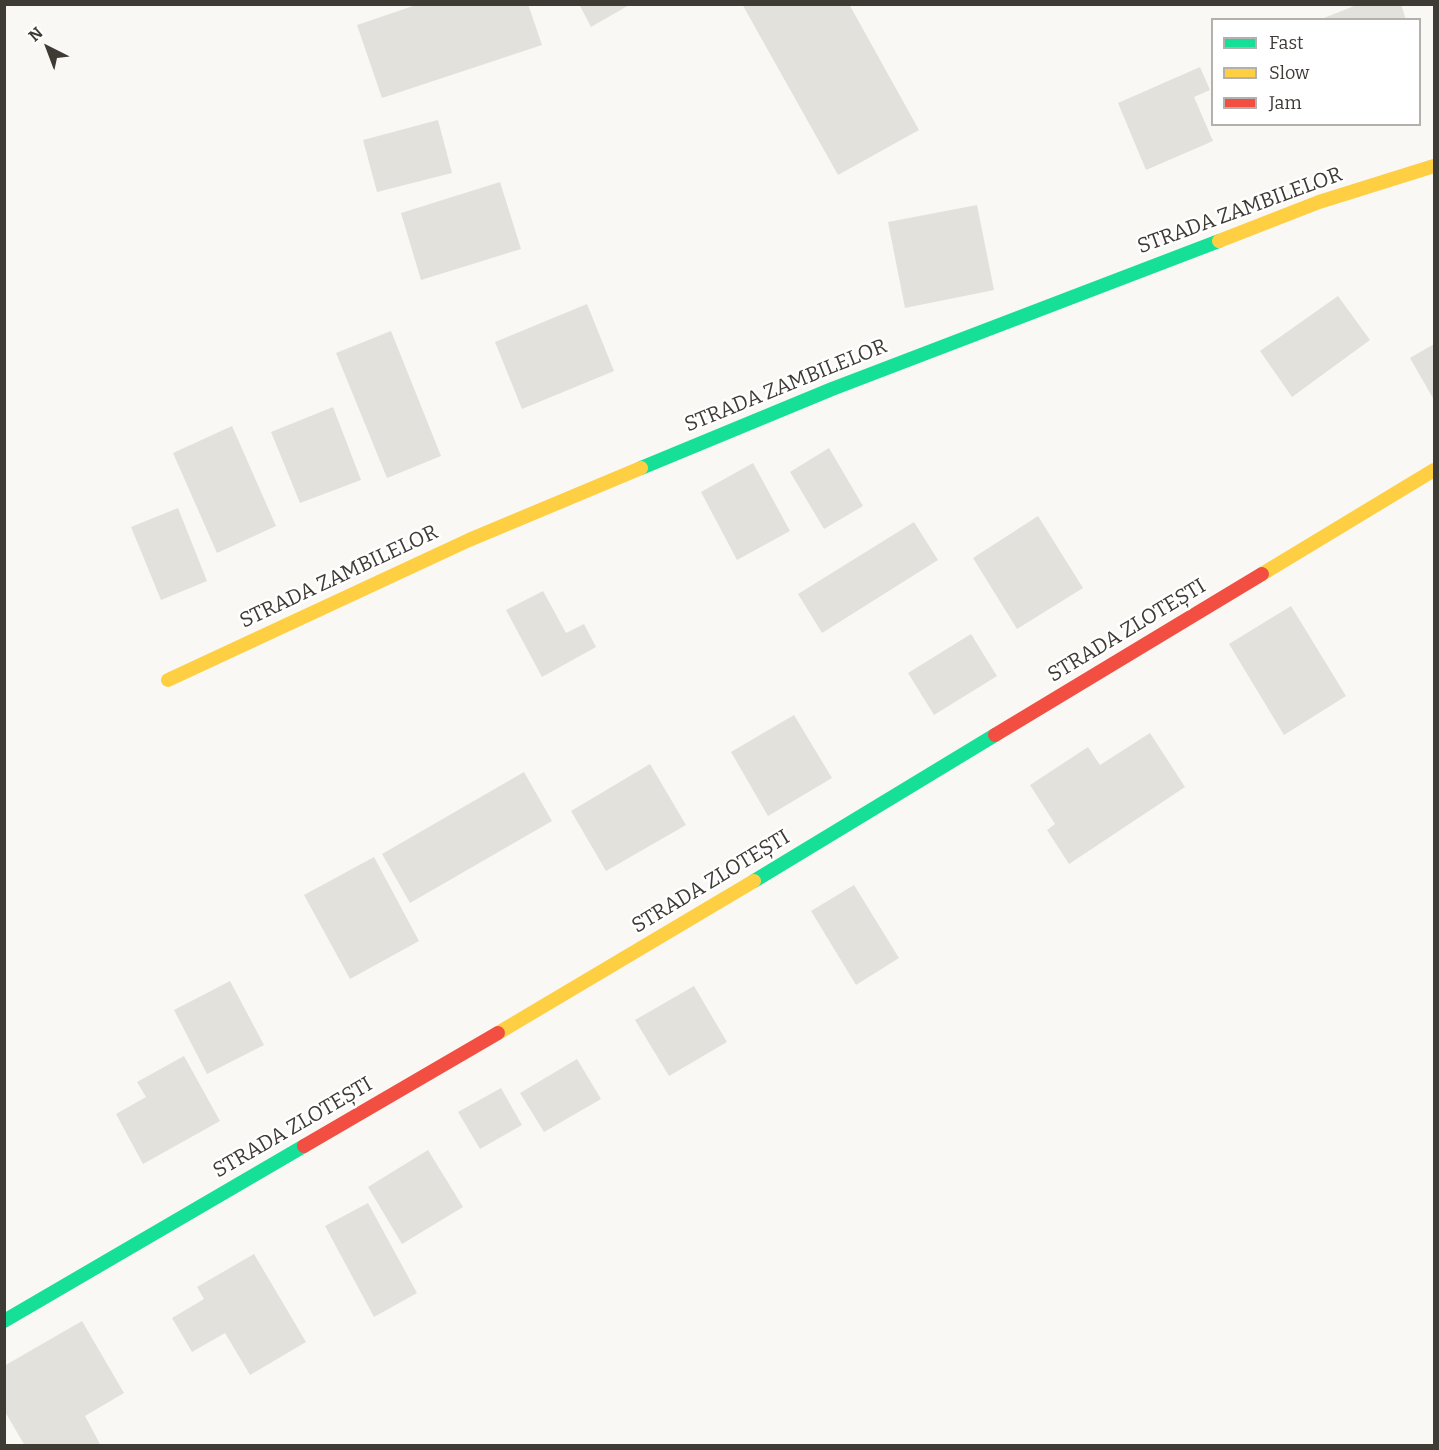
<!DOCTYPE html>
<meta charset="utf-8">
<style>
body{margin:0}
#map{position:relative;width:1439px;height:1450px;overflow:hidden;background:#faf8f4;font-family:Bitter,serif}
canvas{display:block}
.frame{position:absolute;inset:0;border:6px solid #3e3b35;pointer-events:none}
.legend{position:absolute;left:1211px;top:18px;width:210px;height:108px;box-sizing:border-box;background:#fff;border:2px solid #b2b1ae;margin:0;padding:8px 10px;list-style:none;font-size:18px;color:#3e3b35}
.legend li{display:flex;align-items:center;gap:12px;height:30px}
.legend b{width:30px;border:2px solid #b2b1ae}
.north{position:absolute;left:18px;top:18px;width:60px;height:60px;-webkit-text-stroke:4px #fff;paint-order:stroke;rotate:318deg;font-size:16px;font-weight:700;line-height:24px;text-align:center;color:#3e3b35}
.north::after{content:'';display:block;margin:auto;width:21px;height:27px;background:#3e3b35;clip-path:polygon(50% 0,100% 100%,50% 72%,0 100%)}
</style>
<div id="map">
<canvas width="1439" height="1450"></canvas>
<div class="frame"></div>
<ul class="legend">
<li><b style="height:8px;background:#16e098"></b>Fast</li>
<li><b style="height:8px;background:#ffcf43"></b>Slow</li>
<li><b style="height:8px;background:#f24e42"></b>Jam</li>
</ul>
<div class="north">N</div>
</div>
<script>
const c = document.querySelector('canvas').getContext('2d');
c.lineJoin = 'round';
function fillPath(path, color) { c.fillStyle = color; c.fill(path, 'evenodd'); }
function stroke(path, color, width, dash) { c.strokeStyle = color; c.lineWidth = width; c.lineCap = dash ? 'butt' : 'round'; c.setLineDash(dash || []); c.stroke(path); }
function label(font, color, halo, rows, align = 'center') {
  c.font = font + ' Bitter,serif'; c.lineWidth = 5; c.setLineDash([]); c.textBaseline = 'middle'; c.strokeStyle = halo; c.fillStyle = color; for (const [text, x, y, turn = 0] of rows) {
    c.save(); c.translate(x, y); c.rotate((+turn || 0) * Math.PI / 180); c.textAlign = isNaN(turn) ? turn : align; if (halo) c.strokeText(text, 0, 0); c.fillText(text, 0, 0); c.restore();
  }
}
const building = new Path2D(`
 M 419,4 L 528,4 L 542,45 L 382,98 L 357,25 Z
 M 579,4 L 631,4 L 591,27 Z
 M 742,4 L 849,4 L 919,130 L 838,175 Z
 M 1359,4 L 1401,4 L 1406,20 L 1319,20 Z
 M 1200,67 L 1210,90 L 1194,97 L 1213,141 L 1146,170 L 1118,103 Z
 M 438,120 L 452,173 L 377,192 L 363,140 Z
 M 500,182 L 521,249 L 421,280 L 401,213 Z
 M 977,205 L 994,290 L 905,308 L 888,222 Z
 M 1338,296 L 1370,340 L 1292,397 L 1260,351 Z
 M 587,304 L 614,371 L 522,409 L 495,342 Z
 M 391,331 L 441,456 L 387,478 L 336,353 Z
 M 1434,344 L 1434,400 L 1410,358 Z
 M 333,407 L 361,480 L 300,503 L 271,432 Z
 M 232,426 L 276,526 L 217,553 L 173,453 Z
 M 829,448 L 863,506 L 824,529 L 790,472 Z
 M 753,463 L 790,531 L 737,560 L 701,492 Z
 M 178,508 L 207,581 L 161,600 L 131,527 Z
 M 1038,516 L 1083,588 L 1017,629 L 973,558 Z
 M 914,522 L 938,560 L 822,633 L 798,594 Z
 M 543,591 L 566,633 L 584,624 L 596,647 L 542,677 L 506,610 Z
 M 1291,606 L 1346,696 L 1284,735 L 1229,644 Z
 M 971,634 L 997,676 L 934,715 L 908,673 Z
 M 794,715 L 832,778 L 768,816 L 731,752 Z
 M 1150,733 L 1185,787 L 1069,864 L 1047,830 L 1055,824 L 1030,785 L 1088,747 L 1100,765 Z
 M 650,764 L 686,825 L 606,871 L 571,811 Z
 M 524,772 L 552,821 L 410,903 L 382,854 Z
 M 374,857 L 419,941 L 350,979 L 304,895 Z
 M 854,885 L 899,958 L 856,985 L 811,911 Z
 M 230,981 L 264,1045 L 207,1074 L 174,1010 Z
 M 694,986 L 727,1042 L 669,1076 L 635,1020 Z
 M 184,1056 L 220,1121 L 143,1164 L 116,1114 L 146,1097 L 137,1082 Z
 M 577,1059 L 601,1099 L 544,1132 L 520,1093 Z
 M 501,1088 L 522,1125 L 480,1149 L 458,1112 Z
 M 428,1150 L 463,1207 L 402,1244 L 368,1187 Z
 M 368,1203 L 417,1293 L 374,1317 L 325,1226 Z
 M 254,1254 L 306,1342 L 250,1375 L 225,1333 L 192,1352 L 172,1318 L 204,1299 L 197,1287 Z
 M 82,1321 L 124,1393 L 85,1416 L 101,1446 L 25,1446 L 4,1410 L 4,1366 Z`);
const fast = new Path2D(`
 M 641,468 L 832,389 L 1219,241
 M 754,881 L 995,735
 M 4,1321 L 304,1146`);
const slow = new Path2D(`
 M 1219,241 L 1319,202 L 1434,166
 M 1262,574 L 1434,470
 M 168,680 L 469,540 L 641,468
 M 498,1033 L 754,881`);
const jam = new Path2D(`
 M 995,735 L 1262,574
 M 304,1146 L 498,1033`);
const streetNames = [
 ["STRADA ZAMBILELOR",1240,211,-20],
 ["STRADA ZAMBILELOR",786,386,-22],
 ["STRADA ZAMBILELOR",339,577,-25],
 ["STRADA ZLOTEȘTI",1127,631,-31],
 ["STRADA ZLOTEȘTI",711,882,-31],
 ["STRADA ZLOTEȘTI",293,1128,-30]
];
fillPath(building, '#e3e1dc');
stroke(fast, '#16e098', 14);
stroke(slow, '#ffcf43', 14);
stroke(jam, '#f24e42', 14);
label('21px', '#3e3b35', '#fff', streetNames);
</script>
